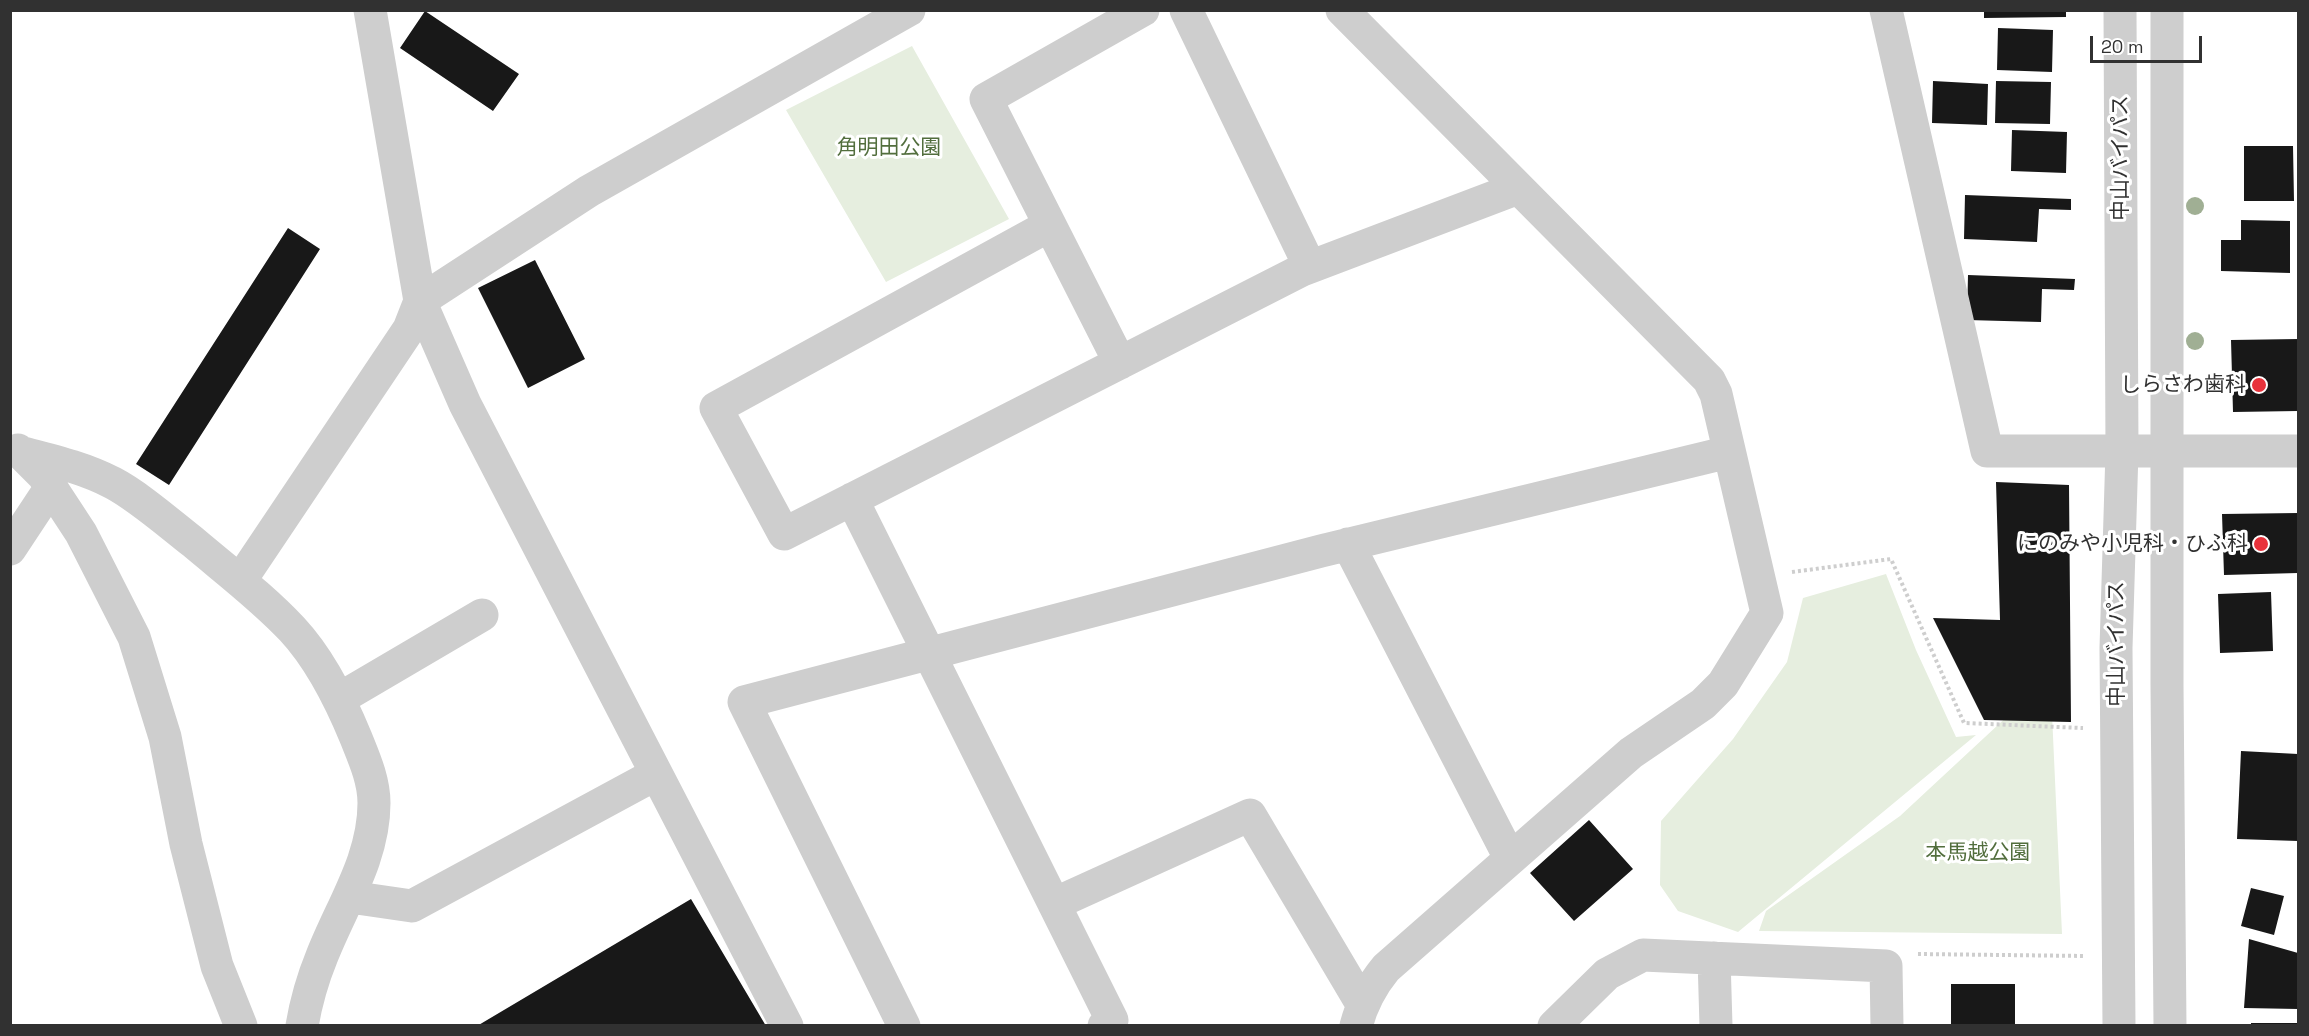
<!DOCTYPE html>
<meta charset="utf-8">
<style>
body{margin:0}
#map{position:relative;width:2309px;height:1036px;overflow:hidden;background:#fff;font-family:"Space Grotesk",sans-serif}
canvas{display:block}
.frame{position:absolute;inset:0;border:12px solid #313131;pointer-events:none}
.scale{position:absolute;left:2090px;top:36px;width:112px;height:27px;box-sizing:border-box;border:3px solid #313131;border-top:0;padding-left:8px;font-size:18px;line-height:21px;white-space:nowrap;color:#313131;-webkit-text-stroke:4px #fff;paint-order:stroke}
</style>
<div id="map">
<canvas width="2309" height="1036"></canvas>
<div class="frame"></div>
<div class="scale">20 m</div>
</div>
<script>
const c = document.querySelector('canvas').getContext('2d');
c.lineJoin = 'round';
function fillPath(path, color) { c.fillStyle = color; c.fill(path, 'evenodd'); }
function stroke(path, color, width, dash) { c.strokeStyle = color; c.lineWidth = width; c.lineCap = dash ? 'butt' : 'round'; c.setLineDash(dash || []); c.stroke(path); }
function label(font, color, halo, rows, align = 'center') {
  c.font = font + ' "Space Grotesk","Noto Sans JP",sans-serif'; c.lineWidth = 6; c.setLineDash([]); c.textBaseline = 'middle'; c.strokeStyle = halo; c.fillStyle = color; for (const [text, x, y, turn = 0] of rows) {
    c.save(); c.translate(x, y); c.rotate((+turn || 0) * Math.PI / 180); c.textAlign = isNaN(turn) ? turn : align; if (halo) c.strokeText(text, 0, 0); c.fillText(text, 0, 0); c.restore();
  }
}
const green = new Path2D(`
 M 912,46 L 1009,219 L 886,282 L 786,110 Z
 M 1886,574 L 1916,650 L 1956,737 L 1976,735 L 1738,932 L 1678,911 L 1660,885 L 1661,821 L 1733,739 L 1787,662 L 1803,598 Z
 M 2013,711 L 2052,714 L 2062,934 L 1759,931 L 1766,911 L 1900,816 Z`);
const building = new Path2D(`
 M 1984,10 L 2066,10 L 2066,17 L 1984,18 Z
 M 425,11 L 519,74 L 493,111 L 400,48 Z
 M 1998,28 L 2053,30 L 2052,72 L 1997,70 Z
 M 1933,81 L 1988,84 L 1987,125 L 1932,123 Z
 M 1996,81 L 2051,82 L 2050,124 L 1995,123 Z
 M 2012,130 L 2067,132 L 2066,173 L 2011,171 Z
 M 2244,146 L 2293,146 L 2294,201 L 2244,201 Z
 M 1965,195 L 2071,199 L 2071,210 L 2039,209 L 2037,242 L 1964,239 Z
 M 2241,220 L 2290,221 L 2290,273 L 2221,271 L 2221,240 L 2241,240 Z
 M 288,228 L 320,249 L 169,485 L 136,464 Z
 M 535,260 L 585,359 L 528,388 L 478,288 Z
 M 1968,275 L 2075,279 L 2074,290 L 2042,289 L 2041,322 L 1967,320 Z
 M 2298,339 L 2298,411 L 2233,412 L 2231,340 Z
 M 1996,482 L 2069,485 L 2071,722 L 1984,720 L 1933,618 L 2000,620 Z
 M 2298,513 L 2298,573 L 2224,575 L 2222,514 Z
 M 2271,592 L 2273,651 L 2220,653 L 2218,594 Z
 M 2241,751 L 2298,754 L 2298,841 L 2237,839 Z
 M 1589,820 L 1633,869 L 1574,921 L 1530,873 Z
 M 2251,888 L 2284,896 L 2274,935 L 2241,926 Z
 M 691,899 L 766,1026 L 477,1026 Z
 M 2249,939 L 2298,953 L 2298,1009 L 2244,1008 Z
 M 1951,984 L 2015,984 L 2015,1026 L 1951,1026 Z
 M 2251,1023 L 2297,1023 L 2298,1026 L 2251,1026 Z`);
const path = new Path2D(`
 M 1792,572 L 1891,559 L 1964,723 L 2083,728
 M 1918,954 L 2085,956`);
const minor = new Path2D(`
 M 1186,10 L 1310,267
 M 1342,10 L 1709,380 L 1716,394 L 1767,613 L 1723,684 L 1703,704 L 1631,753 L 1386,968 C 1372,985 1362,1003 1356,1026
 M 1886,10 L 1987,451 L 2298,451
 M 2167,10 L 2167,685 L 2170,1026
 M 1050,225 L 716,408 L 784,534 L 1302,270 L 1518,188
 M 1120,363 L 986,99 L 1143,10
 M 18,450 L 43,475 L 81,533 L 134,637 L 165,737 L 186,844 L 217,966 L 241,1026
 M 23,453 C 54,461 84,468 113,483 C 138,496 170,524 193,542 C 226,570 262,597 292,629 C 320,659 340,699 356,738 C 364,758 374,780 374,803 C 374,859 342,905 322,956 C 313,978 306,1002 302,1026
 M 852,499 L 1112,1020 L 1104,1026
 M 1348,544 L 1510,858
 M 10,549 L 51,487
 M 240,581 L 409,329 L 420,301 L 370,10
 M 339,699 L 482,615
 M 350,897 L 412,906 L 656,774
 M 1054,904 L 1250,815 L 1362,1004
 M 1714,958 L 1716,1026
 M 787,1026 L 465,404 L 420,301 L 589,191 L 909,10
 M 904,1026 L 744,702 L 1321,551 L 1729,452
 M 1554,1026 L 1607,974 L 1643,955 L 1886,966 L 1887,1026
 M 2119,1026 L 2116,648 L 2122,451 L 2120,10`);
const trees = [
 [2195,206],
 [2195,341]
];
const markers = [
 [2259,385,8,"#e8323b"],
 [2261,544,8,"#e8323b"]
];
const parkNames = [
 ["角明田公園",889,148],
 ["本馬越公園",1978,853]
];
const streetNames = [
 ["中山バイパス",2121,158,-90],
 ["中山バイパス",2117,644,-90]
];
const poiNames = [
 ["しらさわ歯科",2246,385],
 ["にのみや小児科・ひふ科",2248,544]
];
fillPath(green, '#e6eedf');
fillPath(building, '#181818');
stroke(path, '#cecece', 4, [3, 3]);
stroke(minor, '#cecece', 33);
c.fillStyle = '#a0af94';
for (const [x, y] of trees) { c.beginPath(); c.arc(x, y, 9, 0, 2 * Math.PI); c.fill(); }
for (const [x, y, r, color] of markers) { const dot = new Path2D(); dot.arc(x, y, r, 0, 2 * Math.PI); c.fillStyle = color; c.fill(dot); stroke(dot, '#fff', 2); }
label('21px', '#526e3d', '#fff', parkNames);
label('21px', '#313131', '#fff', streetNames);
label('21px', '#313131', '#fff', poiNames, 'right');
</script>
